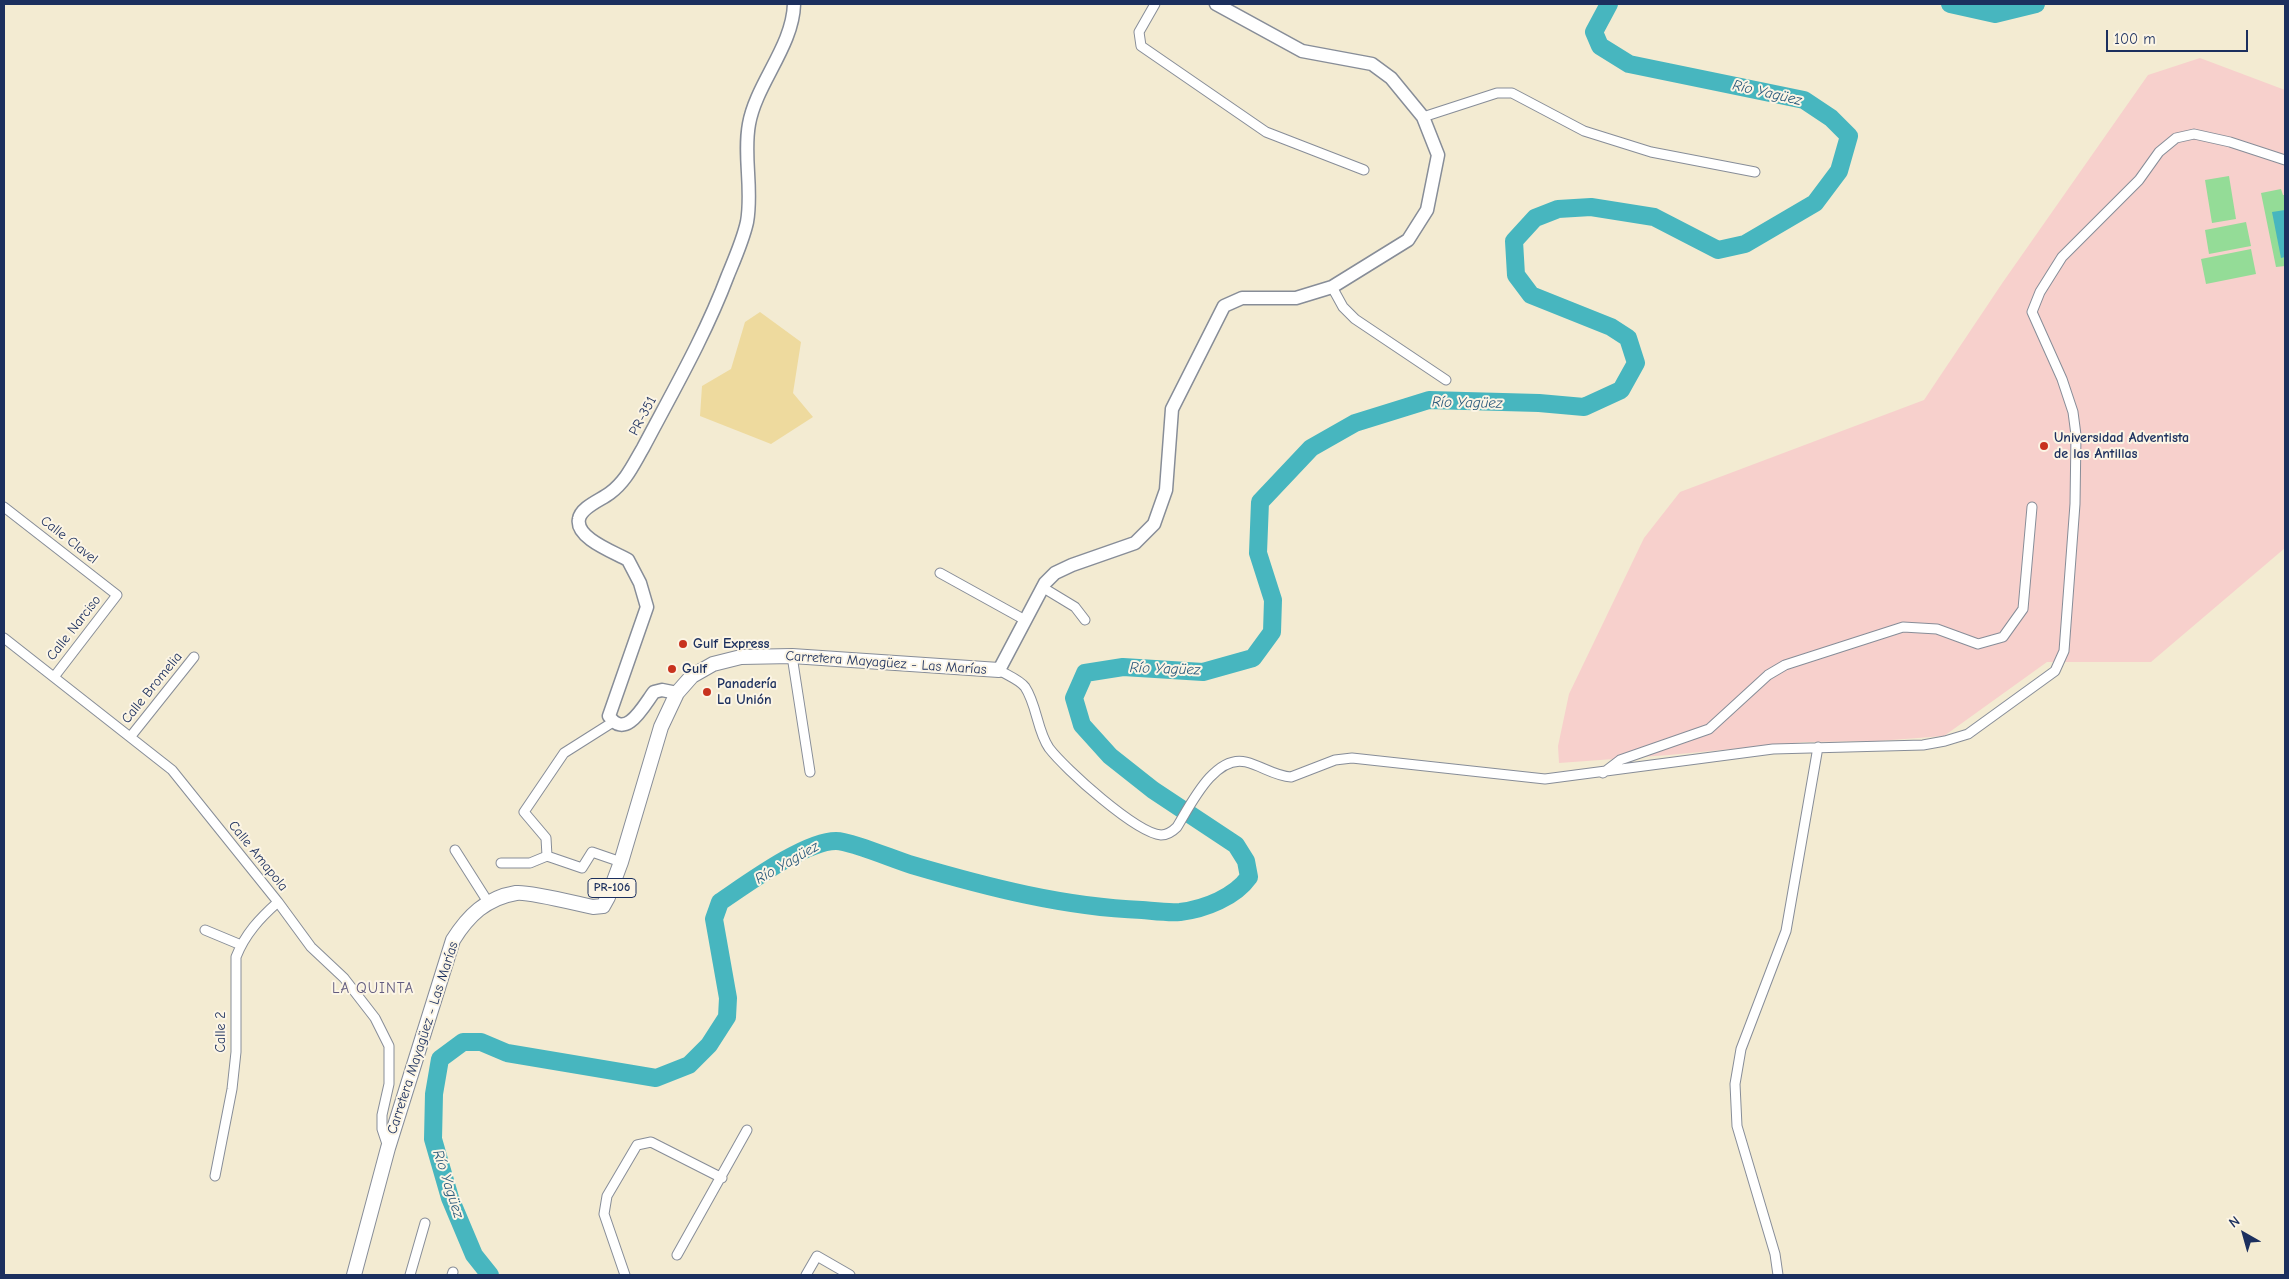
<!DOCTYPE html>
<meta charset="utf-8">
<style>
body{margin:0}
#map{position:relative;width:2289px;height:1279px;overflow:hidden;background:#f3ebd2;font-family:"Comic Neue",sans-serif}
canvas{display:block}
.frame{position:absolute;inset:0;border:5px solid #1b2f5e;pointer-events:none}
.north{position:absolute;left:2219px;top:1209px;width:50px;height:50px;-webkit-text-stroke:4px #fcf5e5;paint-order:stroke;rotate:322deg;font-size:14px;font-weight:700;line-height:20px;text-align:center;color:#1b2f5e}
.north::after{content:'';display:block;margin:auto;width:18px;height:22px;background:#1b2f5e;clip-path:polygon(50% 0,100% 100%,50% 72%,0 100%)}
.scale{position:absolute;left:2106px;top:30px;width:142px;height:22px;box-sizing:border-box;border:2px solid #1b2f5e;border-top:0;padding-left:6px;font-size:15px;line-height:18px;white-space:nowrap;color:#1b2f5e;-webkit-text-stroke:4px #fcf5e5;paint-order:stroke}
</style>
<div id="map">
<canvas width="2289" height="1279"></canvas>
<div class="frame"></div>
<div class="north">N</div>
<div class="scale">100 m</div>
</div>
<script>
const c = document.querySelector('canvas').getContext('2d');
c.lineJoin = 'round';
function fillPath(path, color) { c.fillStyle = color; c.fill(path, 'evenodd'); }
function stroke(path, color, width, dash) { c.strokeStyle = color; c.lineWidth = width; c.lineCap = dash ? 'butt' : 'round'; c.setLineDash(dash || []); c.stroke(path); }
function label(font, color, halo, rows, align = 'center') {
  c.font = font + ' "Comic Neue",sans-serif'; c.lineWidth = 4; c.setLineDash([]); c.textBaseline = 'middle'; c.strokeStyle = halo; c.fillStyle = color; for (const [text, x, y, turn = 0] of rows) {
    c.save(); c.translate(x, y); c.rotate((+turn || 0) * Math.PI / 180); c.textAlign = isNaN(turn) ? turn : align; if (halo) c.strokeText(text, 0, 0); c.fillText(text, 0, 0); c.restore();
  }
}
const built = new Path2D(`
 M 2200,58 L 2285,90 L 2285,548 L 2151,662 L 2047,662 L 1944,736 L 1878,741 L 1805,742 L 1669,755 L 1559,763 L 1558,746 L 1569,694 L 1644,538 L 1680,492 L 1924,400 L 2003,282 L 2148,75 Z`);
const green = new Path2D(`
 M 2229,176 L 2236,219 L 2212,223 L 2205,180 Z
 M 2281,189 L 2283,195 L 2285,195 L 2285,266 L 2276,267 L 2261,193 Z
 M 2246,222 L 2251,246 L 2209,254 L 2205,230 Z
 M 2251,249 L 2256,274 L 2206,284 L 2201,259 Z`);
const sand = new Path2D(`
 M 760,312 L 801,342 L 793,393 L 813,417 L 771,444 L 700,416 L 702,386 L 731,369 L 745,322 Z`);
const water = new Path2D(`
 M 2285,210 L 2285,257 L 2281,258 L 2272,212 Z`);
const river = new Path2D(`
 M 1950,4 L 1995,14 L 2036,4
 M 490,1275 L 474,1255 L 450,1198 L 433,1139 L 434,1094 L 440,1059 L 463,1042 L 481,1042 L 507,1053 L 656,1078 L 689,1065 L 709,1045 L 727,1017 L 728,998 L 714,919 L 720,902 C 747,884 805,841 836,841 C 851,841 895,860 912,865 C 987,887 1064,907 1142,910 C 1154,911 1168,913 1180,912 C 1205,909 1235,897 1249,877 L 1246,861 L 1236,845 L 1153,790 L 1110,756 L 1082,725 L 1074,698 L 1085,673 L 1123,667 L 1203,672 L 1253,658 L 1272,632 L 1273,600 L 1258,553 L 1260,502 L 1311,448 L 1355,423 L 1429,400 L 1539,403 L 1584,407 L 1621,390 L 1636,363 L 1628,338 L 1611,327 L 1531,295 L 1516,275 L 1514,241 L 1535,218 L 1558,209 L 1591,207 L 1654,217 L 1718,250 L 1745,244 L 1815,203 L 1839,171 L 1849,136 L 1831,118 L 1804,100 L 1629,64 L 1600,46 L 1594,32 L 1609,4`);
const street = new Path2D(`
 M 1155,4 L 1139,32 L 1141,46 L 1266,132 L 1364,170
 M 1423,117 L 1497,93 L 1512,93 L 1584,131 L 1651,152 L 1755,172
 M 1332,287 L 1343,307 L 1355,319 L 1446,380
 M 4,507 L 117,595 L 54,677
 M 940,573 L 1025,620
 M 1042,587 L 1075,607 L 1085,620
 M 4,638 L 172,770 L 278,902 L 311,947 L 344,978 L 375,1018 L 389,1046 L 389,1084 L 382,1115 L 382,1129 L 388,1147
 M 792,656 L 810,772
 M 999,670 C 1007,675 1020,680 1025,687 C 1037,705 1037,731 1049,748 C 1065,769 1136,833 1161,835 C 1167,835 1173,831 1177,827 C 1191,804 1215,754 1246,762 C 1262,766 1275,776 1291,777 L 1335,760 L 1352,758 L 1545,779 L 1773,749 L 1923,745 L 1945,741 L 1968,734 L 2055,671 L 2064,651 L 2075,504 L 2076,435 L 2073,412 L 2062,379 L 2032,312 L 2040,292 L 2062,257 L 2139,180 L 2159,152 L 2176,138 L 2194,134 L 2230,142 L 2285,160
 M 131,736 L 194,657
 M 1603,773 L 1620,760 L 1709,729 L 1768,675 L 1785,665 L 1903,627 L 1937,629 L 1978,644 L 2003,637 L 2023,609 L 2032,507
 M 455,850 L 488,902
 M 547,856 L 546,838 L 524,812 L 564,753 L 613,722
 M 501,863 L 530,863 L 547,856 L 582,868 L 592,852 L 621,862
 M 205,930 L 241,945
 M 215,1176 L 232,1089 L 236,1052 L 236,957 C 245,934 260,918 278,902
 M 677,1255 L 747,1130
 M 410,1275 L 425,1223
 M 452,1275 L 453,1272
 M 625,1275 L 604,1214 L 607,1196 L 637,1145 L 651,1142 L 722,1178
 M 806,1275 L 817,1256 L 850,1275
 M 1778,1275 L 1775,1254 L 1737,1126 L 1735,1084 L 1741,1049 L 1786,931 L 1818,747`);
const secondary = new Path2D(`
 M 999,670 L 1045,583 L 1055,573 L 1072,565 L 1135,543 L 1154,524 L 1166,490 L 1172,409 L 1224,306 L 1242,298 L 1296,298 L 1332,287 L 1408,240 L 1427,210 L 1438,155 L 1423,117 L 1391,78 L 1372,64 L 1302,51 L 1216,4
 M 677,693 L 662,690 L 654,692 C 644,705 626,741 609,716 L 647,607 L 640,583 L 628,560 C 614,552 575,538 579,519 C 581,507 601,500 610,493 C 626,481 633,465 643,448 C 673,391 705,336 728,275 C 735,258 743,240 747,222 C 753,189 743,156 749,124 C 756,84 793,46 794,4`);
const primary = new Path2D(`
 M 354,1275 L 388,1148 L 453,940 C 468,916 486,898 516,893 C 528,891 578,904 593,907 L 603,906 L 608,897 L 621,862 L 661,727 L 677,693 L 692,676 L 713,664 L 741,657 L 792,656 L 999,670`);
const markers = [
 [2044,446,5,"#c8321e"],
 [683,644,5,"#c8321e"],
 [672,669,5,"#c8321e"],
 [707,692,5,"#c8321e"]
];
const shields = [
 [612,888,48]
];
const shieldNames = [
 ["PR-106",612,888]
];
const streetNames = [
 ["PR-351",643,416,-62],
 ["Calle Clavel",69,540,38],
 ["Calle Narciso",74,628,-52],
 ["Carretera Mayagüez - Las Marías",886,663,4],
 ["Calle Bromelia",152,688,-51],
 ["Calle Amapola",258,856,51],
 ["Calle 2",221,1032,-90],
 ["Carretera Mayagüez - Las Marías",423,1038,-72]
];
const poiNames = [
 ["Universidad Adventista",2054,438],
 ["de las Antillas",2054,454],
 ["Gulf Express",693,644],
 ["Gulf",682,669],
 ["Panadería",717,684],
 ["La Unión",717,700]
];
const waterNames = [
 ["Río Yagüez",1767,93,13],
 ["Río Yagüez",1467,403,1],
 ["Río Yagüez",1165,669,2],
 ["Río Yagüez",787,863,-30],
 ["Río Yagüez",448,1184,72]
];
const neighbourhoodNames = [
 ["LA QUINTA",373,989]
];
fillPath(built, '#f7d0cc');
fillPath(green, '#94dc97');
fillPath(sand, '#eeda9e');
fillPath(water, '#47b6bf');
stroke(river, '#47b6bf', 18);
stroke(street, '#878d98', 11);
stroke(secondary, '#878d98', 15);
stroke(primary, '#878d98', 16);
stroke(street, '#fff', 9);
stroke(secondary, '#fff', 12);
stroke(primary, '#fff', 14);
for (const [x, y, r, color] of markers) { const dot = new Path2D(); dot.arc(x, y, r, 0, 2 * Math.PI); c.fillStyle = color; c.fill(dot); stroke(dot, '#fcf5e5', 2); }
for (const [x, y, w] of shields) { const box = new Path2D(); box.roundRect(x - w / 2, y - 9.5, w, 19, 4); c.fillStyle = '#fcf5e5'; c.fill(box); stroke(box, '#1b2f5e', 1); }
label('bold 12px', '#1b2f5e', null, shieldNames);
label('14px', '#1b2f5e', '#fcf5e5', streetNames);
label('bold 14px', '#1b2f5e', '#fcf5e5', poiNames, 'left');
label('italic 15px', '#28587b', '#fcf5e5', waterNames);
c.letterSpacing = '1px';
label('15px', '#615b7f', '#fcf5e5', neighbourhoodNames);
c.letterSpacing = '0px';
</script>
